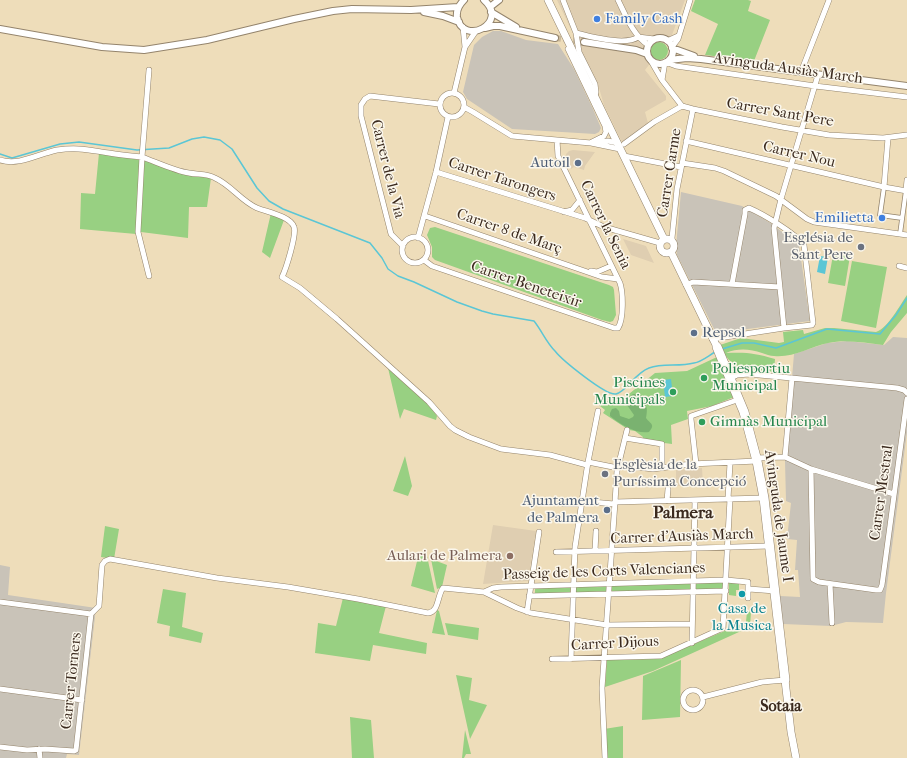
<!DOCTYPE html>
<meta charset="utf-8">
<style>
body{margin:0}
canvas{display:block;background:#eeddba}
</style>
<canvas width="907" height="758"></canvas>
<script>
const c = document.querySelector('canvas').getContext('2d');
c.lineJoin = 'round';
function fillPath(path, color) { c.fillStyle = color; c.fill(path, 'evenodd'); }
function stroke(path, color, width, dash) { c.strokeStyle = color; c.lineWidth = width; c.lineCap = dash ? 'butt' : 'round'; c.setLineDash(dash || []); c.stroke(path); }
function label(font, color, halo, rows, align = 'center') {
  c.font = font + ' "IM FELL French Canon",serif'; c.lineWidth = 3; c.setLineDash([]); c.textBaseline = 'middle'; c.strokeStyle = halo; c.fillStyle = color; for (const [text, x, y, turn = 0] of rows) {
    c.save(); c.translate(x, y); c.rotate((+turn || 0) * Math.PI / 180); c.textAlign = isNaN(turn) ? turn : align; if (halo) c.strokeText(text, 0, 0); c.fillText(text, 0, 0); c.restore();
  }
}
const built = new Path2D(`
 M 557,0 L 685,0 L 672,35 L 645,70 L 666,96 L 666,100 L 645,112 L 648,123 L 630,138 L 622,142 L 604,105 L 599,88 Z
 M 573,150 L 595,152 L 585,166 L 584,170 L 574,167 L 571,169 L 567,159 L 566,154 L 569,151 Z
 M 623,239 L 646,246 L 654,263 L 631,255 Z
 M 702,468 L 703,484 L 676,486 L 676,470 Z
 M 493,525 L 536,531 L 528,581 L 483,584 Z`);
const industrial = new Path2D(`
 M 493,31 L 501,31 L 526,40 L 558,44 L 574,69 L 593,109 L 601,128 L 599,132 L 595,134 L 512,129 L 467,99 L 463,92 L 474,45 L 482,37 Z
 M 681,192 L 742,206 L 772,224 L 799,245 L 810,321 L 716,333 L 677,255 L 676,246 Z
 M 893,337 L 907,338 L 907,432 L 886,593 L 883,623 L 846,622 L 831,626 L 783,624 L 780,596 L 800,597 L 798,570 L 795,570 L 797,540 L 787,539 L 791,503 L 786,501 L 785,461 L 794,354 L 827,343 L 847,341 L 884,345 Z
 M 0,565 L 10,567 L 8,595 L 96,608 L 79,755 L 67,754 L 66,758 L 0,758 Z`);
const green = new Path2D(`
 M 695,0 L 748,0 L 751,1 L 748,11 L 770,20 L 754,61 L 705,55 L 718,24 L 691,11 Z
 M650 51a9 9 0 1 1 18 0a9 9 0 1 1-18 0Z
 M 99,153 L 146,161 L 192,176 L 211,178 L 207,207 L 189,207 L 188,238 L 141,232 L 136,234 L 80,229 L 81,193 L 95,194 Z
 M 271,213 L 284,220 L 270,258 L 262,252 Z
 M 435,227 L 609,285 L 613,287 L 614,290 L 616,315 L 613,321 L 610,322 L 602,320 L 435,260 L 432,257 L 432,247 L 427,235 L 430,228 Z
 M 833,255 L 850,256 L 845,286 L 828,283 Z
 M 852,261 L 887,267 L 876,328 L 841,321 Z
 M 907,295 L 907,313 L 891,332 L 883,345 C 865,343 846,339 828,343 C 810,347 793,358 774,356 C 770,356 766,354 762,353 C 750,349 738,348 726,353 C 746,352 755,353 775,359 L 774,372 L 742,368 C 730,364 725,356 720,345 L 741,338 L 779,343 L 784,342 L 783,332 L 803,330 L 804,334 L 825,328 L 834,328 L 876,332 C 888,328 900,305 907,295 Z
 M 717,357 L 734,397 L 712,406 L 687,411 L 688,419 L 671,425 L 672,444 L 642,440 L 643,437 L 635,431 L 629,430 L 603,413 L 605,410 L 595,402 L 596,396 L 614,404 L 619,402 L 655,373 L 687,371 Z
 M 388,368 L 428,403 L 437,416 L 436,420 L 404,409 L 400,419 Z
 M 405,456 L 412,486 L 408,496 L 393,491 Z
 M 105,526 L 119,529 L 114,559 L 101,557 Z
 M 419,553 L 427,556 L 435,593 L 411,586 Z
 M 431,559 L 447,565 L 442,587 L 437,589 Z
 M 695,582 L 725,582 L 724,590 L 695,590 Z
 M 729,582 L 739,583 L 739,590 L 736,590 L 736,596 L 729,595 Z
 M 690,583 L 690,591 L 612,592 L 612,585 Z
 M 576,585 L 607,585 L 607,593 L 576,593 Z
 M 571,586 L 570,593 L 535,594 L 535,588 Z
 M 163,589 L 186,593 L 182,627 L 203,633 L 201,643 L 169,636 L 170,626 L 157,623 Z
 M 343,598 L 386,606 L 379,633 L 427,643 L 426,654 L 373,645 L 370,661 L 315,653 L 318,623 L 336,626 Z
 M 437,610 L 439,611 L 445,635 L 432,633 Z
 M 747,611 L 751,612 L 750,627 L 653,671 L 605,687 L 607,660 L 656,659 L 663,657 L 746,622 Z
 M 445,623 L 479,628 L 478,640 L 448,635 Z
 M 681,660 L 680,717 L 642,720 L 643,676 Z
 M 456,675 L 472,678 L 469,700 L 487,705 L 470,739 Z
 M 350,717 L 371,720 L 374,758 L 352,758 Z
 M 623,726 L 623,758 L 606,758 L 604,729 Z
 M 465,730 L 471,754 L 466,754 L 464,758 L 462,758 Z`);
const forest = new Path2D(`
 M 633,394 L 640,394 C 644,406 649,403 646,418 C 650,424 656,424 649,432 C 636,434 621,425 610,416 L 610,413 L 612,409 L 616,408 L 619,411 L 620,416 L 629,419 L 633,417 L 634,415 L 627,405 L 628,398 Z`);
const water = new Path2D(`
 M 820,256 L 828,257 L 825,274 L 817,272 Z
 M 671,379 L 673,396 L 665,397 L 663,380 Z`);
const stream = new Path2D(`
 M 0,154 L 12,158 L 60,144 L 79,142 L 137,150 L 169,148 L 192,139 L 204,137 L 220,140 L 232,149 L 257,188 L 269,201 L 283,209 L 370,243 L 382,258 L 388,269 L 398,276 L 414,282 L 457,302 L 482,311 L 493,314 L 534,321 C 542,331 546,342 555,351 C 562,360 606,396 616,394 C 626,392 635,373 649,368 C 663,363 679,367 694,363 C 701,362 708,356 715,352
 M 722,349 L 742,343 L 754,343 L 776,348 L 827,329 L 880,334 L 896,315 L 907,298`);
const tertiaryTunnel = new Path2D(`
 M 555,38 L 584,42`);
const pedestrian = new Path2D(`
 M 884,187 L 880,215 L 902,218
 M 900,234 L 906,190`);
const minor = new Path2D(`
 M 563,0 L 576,33 L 579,52 L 595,84 L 596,92 L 595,96
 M 618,0 C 626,16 633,35 648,45
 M 463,27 L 465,47
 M 576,33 C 591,37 626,46 638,37
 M 638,37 L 654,39
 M 667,41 L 678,36
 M 672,47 L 678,39 L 690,0
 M 568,49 L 605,126 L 606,132 L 604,136 L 592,142
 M 651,61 L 662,80 L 665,62 L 676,66 L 815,86 L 907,97
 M 801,72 L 829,0
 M 662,80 L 682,106 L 693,109 L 782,127 L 829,135 L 883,138 L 907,135
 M440 105a12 12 0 1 1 24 0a12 12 0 1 1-24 0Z
 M 454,93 L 465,47 L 476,31
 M 464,107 L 473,112 L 512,136 L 591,143 L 620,149
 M 686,141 L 884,187 L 907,191
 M 597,142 L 608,141 L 618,143
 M 624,144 L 654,122 L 682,106
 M 624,156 L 681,167
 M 0,160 C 19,166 38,154 57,150 C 78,147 88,150 109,153 C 120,155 131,156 142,157 L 149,70
 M 682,163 L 715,168 L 724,171 L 776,196 L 807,219 L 814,222 L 907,235
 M 436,172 L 585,218 L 604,227 L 660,243
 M 884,187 L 888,138
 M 906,190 L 907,180
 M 564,212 L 572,210 L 580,200
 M 425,216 L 602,277 L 618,279
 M402 250a13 13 0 1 1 26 0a13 13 0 1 1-26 0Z
 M 418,238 L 436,172 L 448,117
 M 671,240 L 672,238 L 677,189 L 693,109
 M 403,246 L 391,234 L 361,116 L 361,105 L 365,99 L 370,96 L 439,104
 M 424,260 L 432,266 L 614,328 L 618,328 C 624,319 623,292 620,283 L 558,156 L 557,140
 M 899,266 L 907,268
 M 591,271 L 597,272 L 611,266
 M 149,276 L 138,232 L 142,157 C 156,162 175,171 189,173 C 198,175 207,173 215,178 C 231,185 241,201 257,208 C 267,212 290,216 294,227 C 297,234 286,269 282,277 L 300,288 L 337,319 L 429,402 L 450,426 L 455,430 L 469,437 L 501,449 L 550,455 L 587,465
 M 686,285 L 693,282 L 780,287
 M 784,328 L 774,228 L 781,199 L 818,75
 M 712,339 L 784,328 L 812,325 L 813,323 L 804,245 C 795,233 763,214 749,208 L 745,210 L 745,214 L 732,284
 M 725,363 L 735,369 L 746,373
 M 731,378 L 737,375 L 749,374 L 897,388 L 904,390 L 907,393
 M 625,438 L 662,444 L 662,468
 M 785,457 L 792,378
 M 757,458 L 785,457 L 811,469 L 894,494
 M 588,462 L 618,468
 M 696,464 L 691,419 L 691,416 L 740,399
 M 619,465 L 653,469 L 691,464 L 757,461
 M 811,469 L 813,579 L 819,582 L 876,590 L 880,590 L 882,585 L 907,399
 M 728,499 L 730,463
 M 581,501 L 614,504
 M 667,501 L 668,489
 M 615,502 L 764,498
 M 564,504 L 582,504
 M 579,520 L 596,520
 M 595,551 L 596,531
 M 556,552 L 769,546
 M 830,584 L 832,623
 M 749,589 L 775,591
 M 484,592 L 493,588 L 501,587 L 726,580 L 748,582 L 748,598
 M 529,596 L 726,591
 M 0,602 L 91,614
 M 527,612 L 539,532
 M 91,614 L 99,606 L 102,565 L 105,561 L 110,559 L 217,578 L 288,587 L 358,599 L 428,613 C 439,612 437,596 443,588 L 484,592 L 517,608 L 531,613 L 607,625 L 692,624
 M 692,643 L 695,500
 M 552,659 L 661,656 L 723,628 L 730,499
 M 571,659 L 575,547 L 588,462 L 598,411
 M 0,689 L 82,700
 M683 700a10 10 0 1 1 20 0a10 10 0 1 1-20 0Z
 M 703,697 L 762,682 L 785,680
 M 0,747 L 27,750 L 45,749 L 74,751 L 76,750 L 91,614
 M 39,749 L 40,758
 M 605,758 L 602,688 L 615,502 L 617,471 L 627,430`);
const tertiary = new Path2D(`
 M 464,0 C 459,5 456,10 457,17 C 463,47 510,23 484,0
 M 490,7 L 499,0
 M 424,12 L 443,16 L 459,22
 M 491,12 L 516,27
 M 485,28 L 493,26 L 500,26 L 555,38
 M 0,29 L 102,47 L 144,50 L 207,40 L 294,19 L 333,11 L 352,9 L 411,10 L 458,7
 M647 51a13 13 0 1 1 26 0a13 13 0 1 1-26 0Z
 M 584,42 L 636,50 L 647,54
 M 672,48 L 694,56
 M 669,60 L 687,58 L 701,59 L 907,86`);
const secondary = new Path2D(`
 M 548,0 L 664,239
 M660 246a7 7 0 1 1 14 0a7 7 0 1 1-14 0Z
 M 671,252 L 717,347
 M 785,680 L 791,732 L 796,758`);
const trunk = new Path2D(`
 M 717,347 L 744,412 L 757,461 L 764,498 L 785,680`);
const markers = [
 [597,19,4,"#3f7fe0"],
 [578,163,4,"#5c6f8a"],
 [882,218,4,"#3f7fe0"],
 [861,247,4,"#6b7280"],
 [694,333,4,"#5c6f8a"],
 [704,378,4,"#2e9e5b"],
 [673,392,4,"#2e9e5b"],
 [702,422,4,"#2e9e5b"],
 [605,474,4,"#6b7280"],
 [607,510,4,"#5c6f8a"],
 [510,556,4,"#8d6e63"],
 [742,594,4,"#0f9aa8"]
];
const shopNames = [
 ["Family Cash",605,19],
 ["Emilietta",874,218,"right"]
];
const streetNames = [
 ["Avinguda Ausiàs March",788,69,8],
 ["Carrer Sant Pere",780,113,10],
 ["Carrer Nou",799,155,13],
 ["Carrer de la Via",387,169,76],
 ["Carrer Carme",670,173,-81],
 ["Carrer Tarongers",502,180,18],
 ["Carrer la Senia",605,225,64],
 ["Carrer 8 de Març",509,232,19],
 ["Carrer Beneteixir",526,285,19],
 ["Carrer Mestral",882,493,-82],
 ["Avinguda de Jaume I",778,516,82],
 ["Carrer d'Ausiàs March",682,537,-2],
 ["Passeig de les Corts Valencianes",604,572,-2],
 ["Carrer Dijous",615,644,-3],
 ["Carrer Torners",72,681,-84]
];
const serviceNames = [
 ["Autoil",570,163],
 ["Repsol",702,333,"left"],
 ["Ajuntament",599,501],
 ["de Palmera",599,518]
];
const worshipNames = [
 ["Església de",853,238],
 ["Sant Pere",853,255],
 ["Esglèsia de la",613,465,"left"],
 ["Puríssima Concepció",613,482,"left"]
];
const leisureNames = [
 ["Poliesportiu",712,369],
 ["Municipal",712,386],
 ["Piscines",665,383,"right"],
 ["Municipals",665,400,"right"],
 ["Gimnàs Municipal",710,422]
];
const educationNames = [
 ["Aulari de Palmera",502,556]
];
const cultureNames = [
 ["Casa de",742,609],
 ["la Musica",742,626]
];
const neighbourhoodNames = [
 ["Sotaia",781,707]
];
const quarterNames = [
 ["Palmera",683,514]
];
fillPath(built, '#dfceb1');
fillPath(industrial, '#c9c3b8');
fillPath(green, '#98d082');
fillPath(forest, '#7ab270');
fillPath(water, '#5bc6d5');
stroke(stream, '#5bc6d5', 1.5);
stroke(tertiaryTunnel, '#cab99b', 6, [6, 3]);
stroke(pedestrian, '#94846c', 5.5);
stroke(minor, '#94846c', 6);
stroke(tertiary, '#94846c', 8);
stroke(secondary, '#94846c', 8);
stroke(trunk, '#94846c', 10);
stroke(pedestrian, '#fff', 4);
stroke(minor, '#fff', 5);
stroke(tertiary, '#fff', 6);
stroke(secondary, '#fff', 7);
stroke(trunk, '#fff', 9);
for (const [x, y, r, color] of markers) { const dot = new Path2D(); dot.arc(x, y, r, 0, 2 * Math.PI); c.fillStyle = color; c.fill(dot); stroke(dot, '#fbf7ec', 1.5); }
label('15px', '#366cbe', '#fbf7ec', shopNames, 'left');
label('15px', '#3b2a1e', '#fbf7ec', streetNames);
label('15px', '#4e5e75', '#fbf7ec', serviceNames, 'right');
label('15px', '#5b616d', '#fbf7ec', worshipNames, 'right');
label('15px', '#27864d', '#fbf7ec', leisureNames, 'left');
label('15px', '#785e54', '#fbf7ec', educationNames, 'right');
label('15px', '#0d838f', '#fbf7ec', cultureNames);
label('bold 16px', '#3b2a1e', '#fbf7ec', neighbourhoodNames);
label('bold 17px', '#3b2a1e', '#fbf7ec', quarterNames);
</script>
